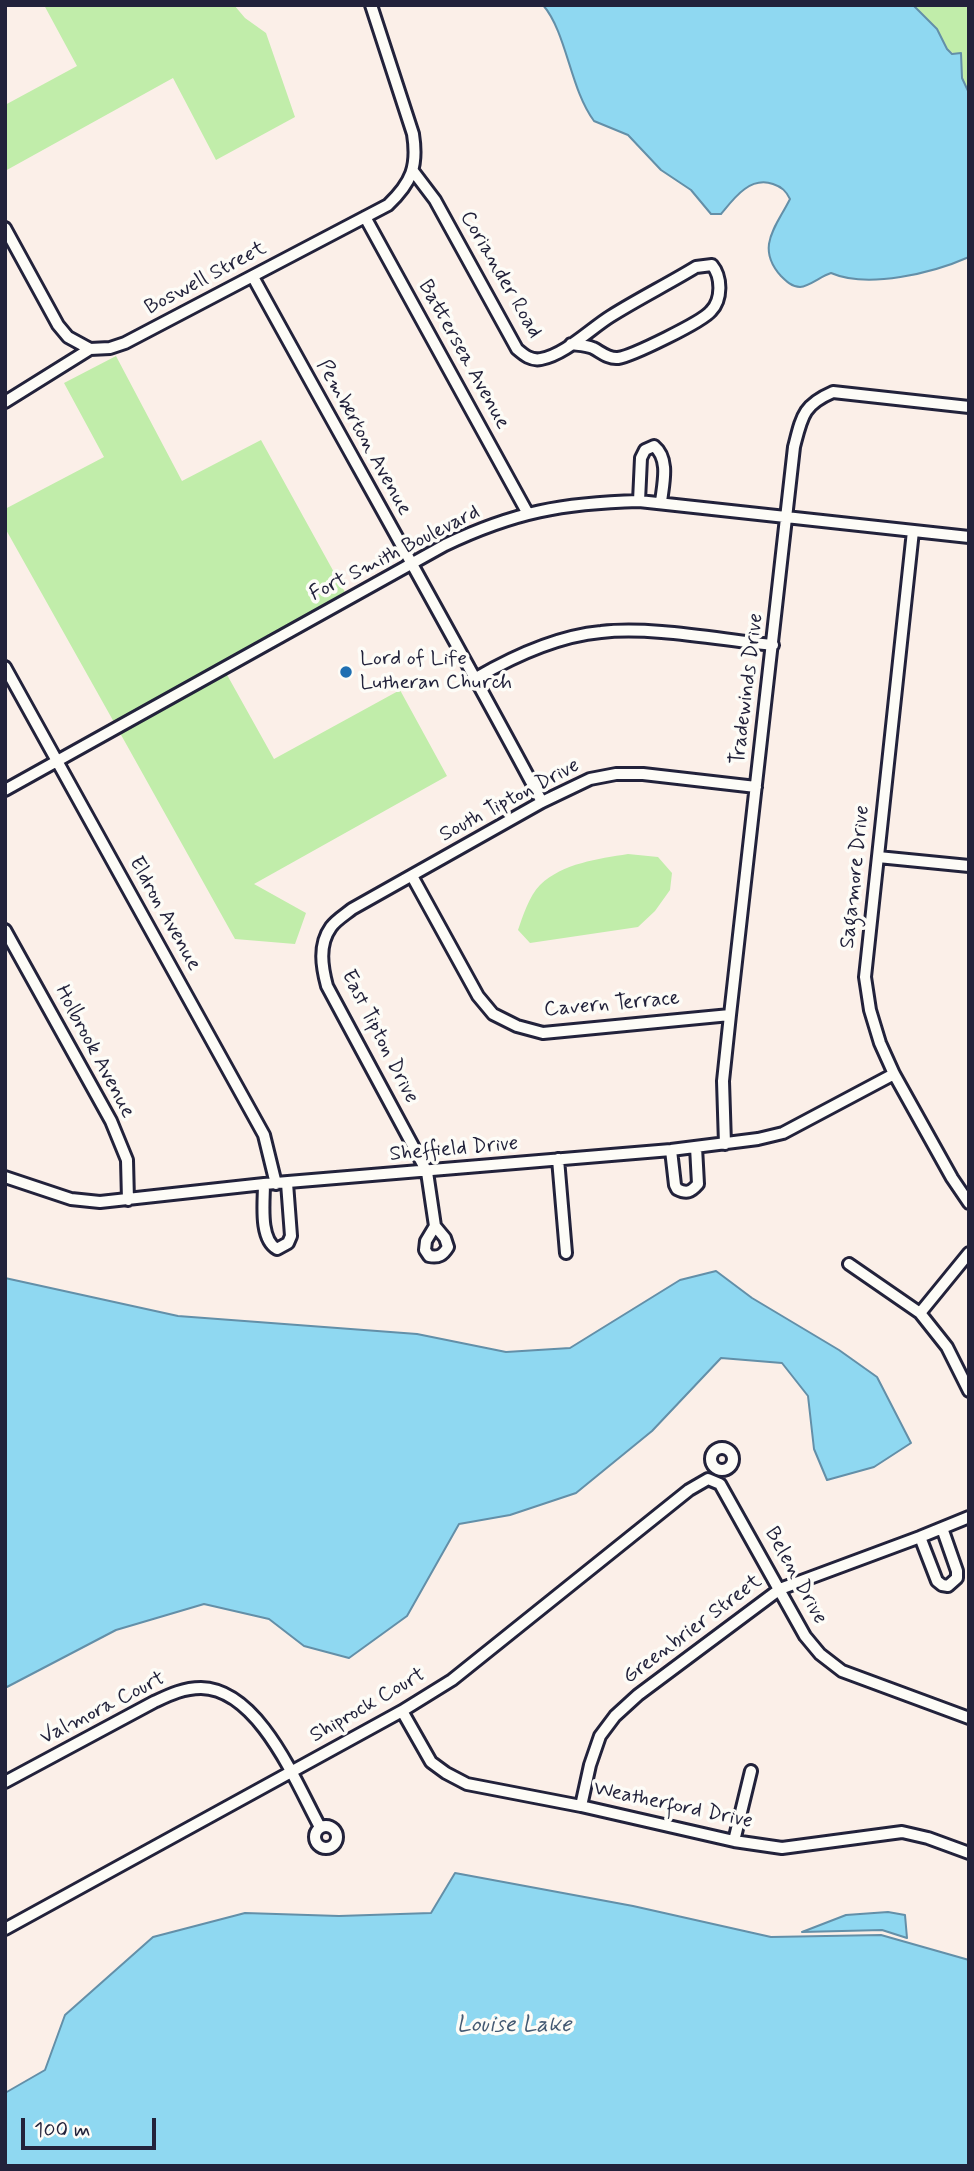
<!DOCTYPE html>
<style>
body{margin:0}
#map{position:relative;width:974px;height:2171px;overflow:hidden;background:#fbefe8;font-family:Mynerve,sans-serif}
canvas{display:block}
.frame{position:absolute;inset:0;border:7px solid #22223b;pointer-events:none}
.scale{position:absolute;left:21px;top:2118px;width:135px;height:32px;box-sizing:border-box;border:4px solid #22223b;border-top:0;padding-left:9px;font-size:21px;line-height:24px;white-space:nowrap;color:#22223b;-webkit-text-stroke:5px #fdfcf7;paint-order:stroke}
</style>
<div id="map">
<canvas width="974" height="2171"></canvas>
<div class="frame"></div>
<div class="scale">100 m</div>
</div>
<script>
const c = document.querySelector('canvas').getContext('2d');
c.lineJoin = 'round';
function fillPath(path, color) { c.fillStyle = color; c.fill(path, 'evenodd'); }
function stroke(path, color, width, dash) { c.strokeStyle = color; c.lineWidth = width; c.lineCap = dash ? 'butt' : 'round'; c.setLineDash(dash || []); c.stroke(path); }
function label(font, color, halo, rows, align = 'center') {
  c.font = font + ' Mynerve,sans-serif'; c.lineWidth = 7; c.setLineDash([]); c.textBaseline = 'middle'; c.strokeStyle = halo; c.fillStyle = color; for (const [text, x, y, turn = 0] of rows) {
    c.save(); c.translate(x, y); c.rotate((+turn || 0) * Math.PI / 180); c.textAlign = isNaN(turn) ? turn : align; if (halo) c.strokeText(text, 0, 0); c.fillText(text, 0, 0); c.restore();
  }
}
const green = new Path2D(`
 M 44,5 L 234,5 L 245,18 L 266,33 L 295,117 L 216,160 L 173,78 L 5,171 L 5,105 L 77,66 Z
 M 913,5 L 969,5 L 969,93 L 962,78 L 962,59 L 947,49 L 937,29 Z
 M 116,356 L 182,481 L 261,440 L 346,594 L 115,724 L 5,528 L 5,509 L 104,457 L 64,383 Z
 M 226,673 L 274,759 L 400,690 L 447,776 L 254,884 L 306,913 L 295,944 L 235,939 L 120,733 Z
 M 628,854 L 658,857 L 672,873 L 670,890 L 655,911 L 638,927 L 530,943 L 518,930 C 523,916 529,896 540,885 C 563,863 598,859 628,854 Z`);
const water = new Path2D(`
 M 543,5 L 913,5 L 937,29 L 947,49 L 952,54 L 961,53 L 962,78 L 969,93 L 969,257 C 933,273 868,289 831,273 C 821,276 810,286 800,287 C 792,287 786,281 781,276 C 755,247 776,227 790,199 C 786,191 782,187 773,184 C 750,176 734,198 721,214 L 711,214 L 691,190 L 661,170 L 628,135 L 594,121 C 570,89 567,33 543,5 Z
 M 716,1271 L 752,1298 L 839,1350 L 877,1377 L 911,1443 L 874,1467 L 827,1480 L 814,1449 L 808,1396 L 782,1363 L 721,1358 L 652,1431 L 576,1493 L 510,1515 L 459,1524 L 407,1616 L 349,1658 L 304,1646 L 269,1619 L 204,1604 L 116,1630 L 5,1688 L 5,1278 L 178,1316 L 417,1334 L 506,1352 L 570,1348 L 680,1280 Z
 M 455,1873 L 633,1906 L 771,1937 L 881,1935 L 969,1960 L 969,2166 L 5,2166 L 5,2093 L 45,2070 L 65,2015 L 153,1937 L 245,1913 L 339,1916 L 431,1913 Z
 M 888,1912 L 905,1915 L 907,1938 L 882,1930 L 802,1932 L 846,1915 Z`);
const minor = new Path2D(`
 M 413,171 L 435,200 L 517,349 C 524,355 531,361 541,359 C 566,354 590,329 611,316 C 638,299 668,284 696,267 L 712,265 C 722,277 722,300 711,311 C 702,322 632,356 618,358 C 608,359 601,352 593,348 C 586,345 578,345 571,344
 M 365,217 L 527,512
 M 5,228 L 58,325 L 68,337 L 90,349
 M 253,277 C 349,452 448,626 542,802
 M 5,402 L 90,349 L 110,348 L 125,343 L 388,205 C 412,182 418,166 413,134 L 371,5
 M 639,501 L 641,458 L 645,450 L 654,446 C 670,459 663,484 661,502
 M 913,531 L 865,977 L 870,1010 L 880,1043 L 894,1074 L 952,1178 L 969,1203
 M 5,667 L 264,1135 L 276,1184
 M 476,678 C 514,656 557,636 601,632 C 652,626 721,640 773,645
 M 5,790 L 445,545 C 514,512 563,503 639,501 L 969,537
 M 878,857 L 969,866
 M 412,876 L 478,996 L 493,1014 L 517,1026 L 543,1033 L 730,1015
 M 5,930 L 111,1121 L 127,1160 L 128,1200
 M 725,1144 L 723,1081 L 730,1015 L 794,447 C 802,416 803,405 833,392 L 969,407
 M 671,1150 L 675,1185 L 677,1189 C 687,1194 691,1192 698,1184 L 696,1147
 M 558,1159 L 566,1253
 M 5,1177 L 71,1199 L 100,1202 L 264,1184 L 671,1150 L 758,1139 L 783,1133 L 894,1074
 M 264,1184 C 264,1202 259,1239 277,1249 L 288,1243 L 291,1236 L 287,1183
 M 435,1226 L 445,1238 L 448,1247 C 443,1255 439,1258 429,1256 L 425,1250 L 426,1241 L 435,1226 L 427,1172 L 327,986 C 322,967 318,945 331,927 C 336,920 346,914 352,909 L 542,802 L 590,779 L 616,774 L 643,774 L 756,787
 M 849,1264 L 920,1313 L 947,1347 L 969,1391
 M 920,1313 L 969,1253
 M711 1459a11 11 0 1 1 22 0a11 11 0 1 1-22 0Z
 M 920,1537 L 937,1581 L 942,1585 L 948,1586 L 957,1578 L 957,1571 L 942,1528
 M 402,1711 L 431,1762 L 446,1773 L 467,1784 L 581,1806 L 734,1841 L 782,1848 L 902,1832 L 928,1838 L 969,1853
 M 5,1782 L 154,1702 C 169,1695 183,1688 201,1688 C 259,1689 296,1783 320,1827
 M 581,1806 L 590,1765 L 600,1736 L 615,1716 L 638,1695 L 780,1589 L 920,1537 L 969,1517
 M315 1837a11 11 0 1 1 22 0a11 11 0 1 1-22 0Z
 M 734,1841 L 751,1771
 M 5,1929 L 402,1711 L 452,1680 L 689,1490 L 708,1479 L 720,1484 L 805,1636 L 820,1654 L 842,1671 L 969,1718`);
const markers = [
 [346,672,7,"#1f6fb2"]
];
const streetNames = [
 ["Coriander Road",500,275,60],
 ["Boswell Street",206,279,-28],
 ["Battersea Avenue",463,355,61],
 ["Pemberton Avenue",363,438,61],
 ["Fort Smith Boulevard",395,554,-27],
 ["Tradewinds Drive",748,689,-83],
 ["South Tipton Drive",510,801,-28],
 ["Sagamore Drive",856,877,-84],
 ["Eldron Avenue",164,914,61],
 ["Cavern Terrace",612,1005,-5],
 ["East Tipton Drive",379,1037,63],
 ["Holbrook Avenue",94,1052,62],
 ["Sheffield Drive",454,1150,-5],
 ["Belen Drive",795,1576,61],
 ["Greenbrier Street",693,1630,-37],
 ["Shiprock Court",368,1706,-30],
 ["Valmora Court",103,1709,-27],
 ["Weatherford Drive",673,1806,12]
];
const poiNames = [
 ["Lord of Life",360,660],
 ["Lutheran Church",360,684]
];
const waterNames = [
 ["Louise Lake",514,2026]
];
fillPath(green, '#c1edaa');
fillPath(water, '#8fd8f1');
stroke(water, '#638fa8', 2);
stroke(minor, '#22223b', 16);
stroke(minor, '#fdfcf7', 10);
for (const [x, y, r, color] of markers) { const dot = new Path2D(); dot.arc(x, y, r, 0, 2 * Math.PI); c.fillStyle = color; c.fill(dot); stroke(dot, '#fdfcf7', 2.5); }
label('21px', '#22223b', '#fdfcf7', streetNames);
label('21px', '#22223b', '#fdfcf7', poiNames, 'left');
label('italic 23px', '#435972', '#fdfcf7', waterNames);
</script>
